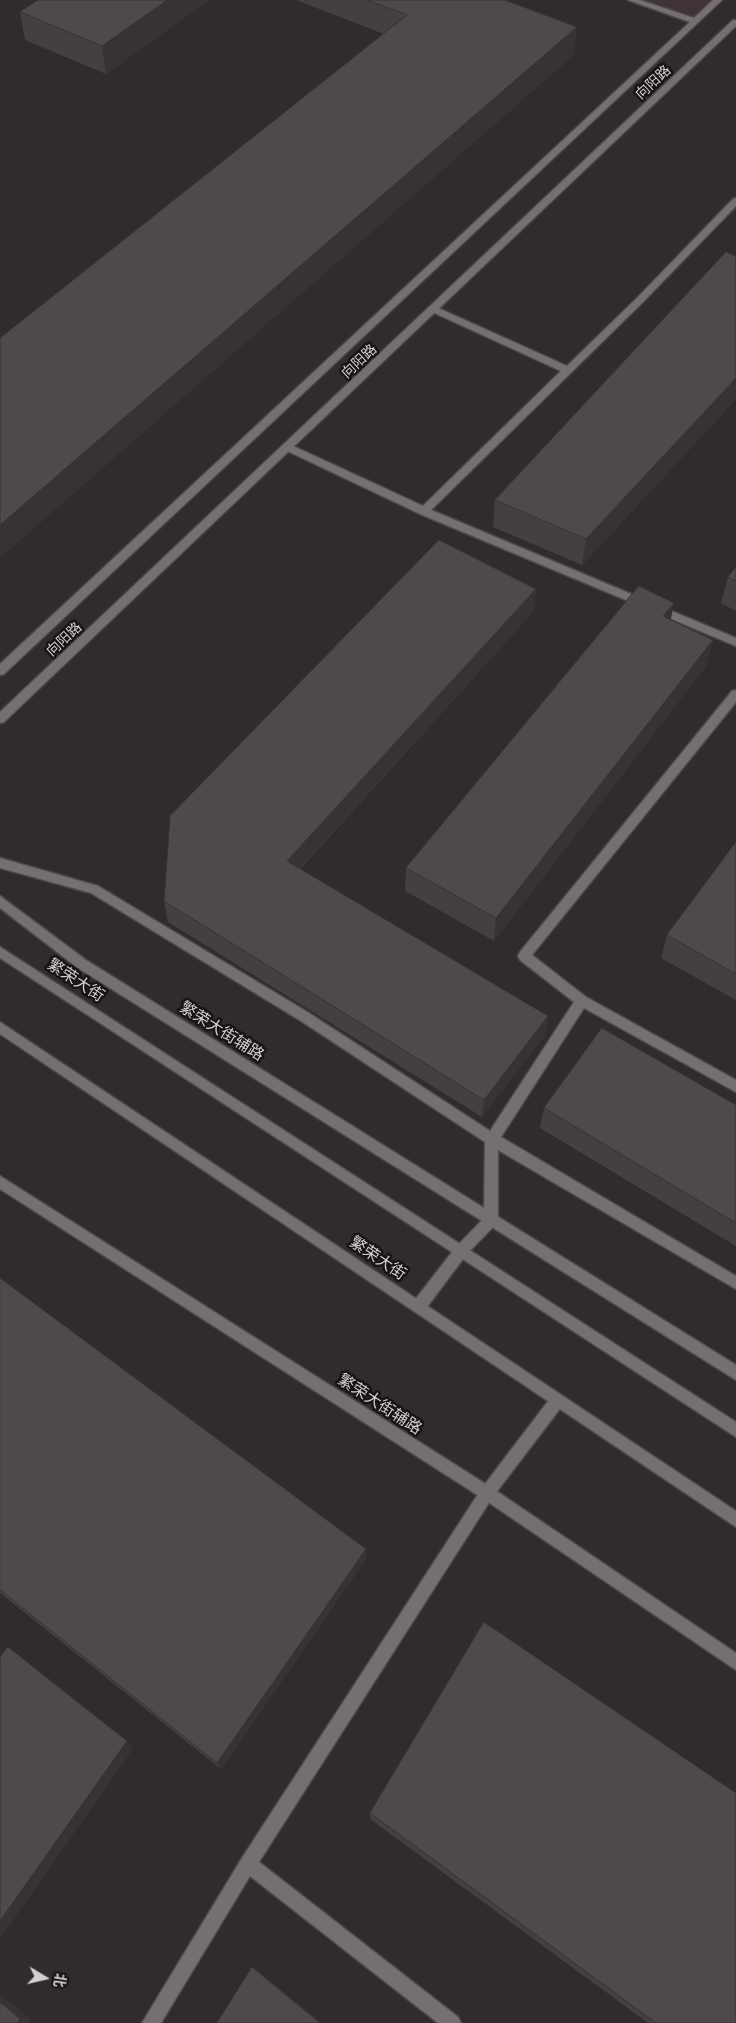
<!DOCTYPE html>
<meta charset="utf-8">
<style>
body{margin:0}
#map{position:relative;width:736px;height:2023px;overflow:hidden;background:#312b2e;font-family:"Exo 2","Noto Sans SC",sans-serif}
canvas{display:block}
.north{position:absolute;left:20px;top:1953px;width:50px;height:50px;-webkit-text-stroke:4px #171415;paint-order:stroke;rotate:99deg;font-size:14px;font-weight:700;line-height:20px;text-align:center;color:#d4d0d2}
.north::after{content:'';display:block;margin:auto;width:18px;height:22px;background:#d4d0d2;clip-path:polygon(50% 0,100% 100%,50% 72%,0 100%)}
</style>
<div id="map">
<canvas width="736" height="2023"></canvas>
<div class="north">北</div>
</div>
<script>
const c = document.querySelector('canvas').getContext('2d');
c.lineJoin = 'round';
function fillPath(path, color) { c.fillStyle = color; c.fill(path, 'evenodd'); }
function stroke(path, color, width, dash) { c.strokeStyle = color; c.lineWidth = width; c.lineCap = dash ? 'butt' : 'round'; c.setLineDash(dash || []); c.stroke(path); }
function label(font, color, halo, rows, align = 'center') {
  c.font = font + ' "Exo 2","Noto Sans SC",sans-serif'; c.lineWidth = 5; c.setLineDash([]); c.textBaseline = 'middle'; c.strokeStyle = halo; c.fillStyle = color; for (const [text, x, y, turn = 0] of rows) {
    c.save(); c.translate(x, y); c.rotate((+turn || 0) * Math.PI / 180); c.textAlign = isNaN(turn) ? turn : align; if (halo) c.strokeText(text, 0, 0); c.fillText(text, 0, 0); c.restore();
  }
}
const built = new Path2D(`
 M 633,0 L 718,0 L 695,21 Z`);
const lane = new Path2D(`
 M 0,896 L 86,960 L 736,1365 L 736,1380 L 78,968 L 0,908 Z
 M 0,1176 L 492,1488 L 736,1653 L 736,1670 L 482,1498 L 0,1189 Z`);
const street = new Path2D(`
 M 736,198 L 736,206 L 644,301 L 431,510 L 736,638 L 736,646 L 420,514 L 283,449 L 282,447 L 287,444 L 291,445 L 423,506 L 561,371 L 430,311 L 430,307 L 436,307 L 567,366 L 638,297 L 733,199 Z
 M 736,690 L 736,702 L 532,955 L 586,997 L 736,1080 L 736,1092 L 584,1008 L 501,1137 L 736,1276 L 736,1289 L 498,1150 L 498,1220 L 496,1224 L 466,1255 L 424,1311 L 419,1313 L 414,1311 L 412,1306 L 414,1301 L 456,1247 L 484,1218 L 485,1142 L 301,1021 L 91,893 L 0,868 L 0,858 L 98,886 L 309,1013 L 490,1131 L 574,1002 L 520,960 L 518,956 L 520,952 L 732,691 Z
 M 557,1394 L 562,1396 L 564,1401 L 562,1406 L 492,1498 L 259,1862 L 458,2017 L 461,2023 L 438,2023 L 250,1876 L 161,2023 L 142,2023 L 242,1858 L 482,1488 L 552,1396 Z`);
const secondary = new Path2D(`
 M 628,0 L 640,0 L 694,18 L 713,0 L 722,0 L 4,674 L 0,675 L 0,664 L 690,22 Z
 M 733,20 L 736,20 L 736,26 L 4,722 L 0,723 L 0,712 Z
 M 0,947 L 736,1422 L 736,1437 L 0,958 Z
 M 0,1022 L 736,1511 L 736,1527 L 0,1034 Z`);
const wall = new Path2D(`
 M 38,0 L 209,0 L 106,74 L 25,40 L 20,12 Z
 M 296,0 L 505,0 L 574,55 L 384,34 Z
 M 736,256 L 736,399 L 582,565 L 493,527 L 495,500 Z
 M 736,567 L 736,611 L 721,603 L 728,577 Z
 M 536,589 L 533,612 L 300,869 L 548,1016 L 545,1035 L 482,1117 L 168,922 L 164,901 Z
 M 671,620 L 706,666 L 494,941 L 405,891 L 406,868 Z
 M 736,842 L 736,1000 L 661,958 L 667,935 Z
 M 736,1105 L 736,1246 L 540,1128 L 544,1108 Z
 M 0,1278 L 366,1549 L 366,1559 L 221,1769 L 0,1593 Z
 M 370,1813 L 736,2023 L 648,2023 L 370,1819 Z`);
const shadedWall = new Path2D(`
 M 167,0 L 209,0 L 106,74 L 102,46 Z
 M 577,27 L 574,55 L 0,558 L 0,525 Z
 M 736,378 L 736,399 L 582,565 L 586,539 Z
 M 536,589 L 533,612 L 288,881 L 287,861 Z
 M 674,603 L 669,629 L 663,616 Z
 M 713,640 L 706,666 L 494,941 L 496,918 Z
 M 548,1016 L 545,1035 L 482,1117 L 484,1100 Z
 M 366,1549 L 366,1559 L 221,1769 L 217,1763 Z
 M 127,1741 L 133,1749 L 0,1939 L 0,1921 Z
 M 252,1967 L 255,1968 L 322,2023 L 320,2023 Z
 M 0,1994 L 31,2019 L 28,2023 L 18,2023 L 0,2002 Z`);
const building = new Path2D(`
 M 38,0 L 167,0 L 102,46 L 20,12 Z
 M 367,0 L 505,0 L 577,27 L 0,525 L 0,338 L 407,15 Z
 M 726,252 L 736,256 L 736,378 L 586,539 L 495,500 Z
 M 439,540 L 536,589 L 287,861 L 548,1016 L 484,1100 L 164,901 L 170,816 Z
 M 736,567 L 736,581 L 728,577 Z
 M 639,586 L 674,603 L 663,616 L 713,640 L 496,918 L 406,868 Z
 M 736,842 L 736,974 L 667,935 Z
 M 602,1028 L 736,1105 L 736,1223 L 544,1108 Z
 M 0,1278 L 366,1549 L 217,1763 L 0,1590 Z
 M 484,1622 L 736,1793 L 736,2023 L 656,2023 L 370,1813 Z
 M 8,1647 L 127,1741 L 0,1921 L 0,1657 Z
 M 252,1967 L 320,2023 L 217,2023 Z
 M 0,2002 L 20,2019 L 18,2023 L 0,2023 Z`);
const farStreetnames = [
 ["向阳路",653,82,-43],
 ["向阳路",359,361,-43],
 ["向阳路",64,639,-43]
];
const streetNames = [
 ["繁荣大街",76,980,33],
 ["繁荣大街辅路",222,1031,32],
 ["繁荣大街",378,1258,34],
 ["繁荣大街辅路",380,1404,33]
];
fillPath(built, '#3f3339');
stroke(lane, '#4d484b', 3);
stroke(street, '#4d484b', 3);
stroke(secondary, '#4d484b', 3);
fillPath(lane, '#756e72');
fillPath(street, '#756e72');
fillPath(secondary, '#756e72');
fillPath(wall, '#443f41');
fillPath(shadedWall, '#373335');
fillPath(building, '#4f494c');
stroke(building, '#373335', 1);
label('14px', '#d4d0d2', '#171415', farStreetnames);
label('16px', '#d4d0d2', '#171415', streetNames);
</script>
